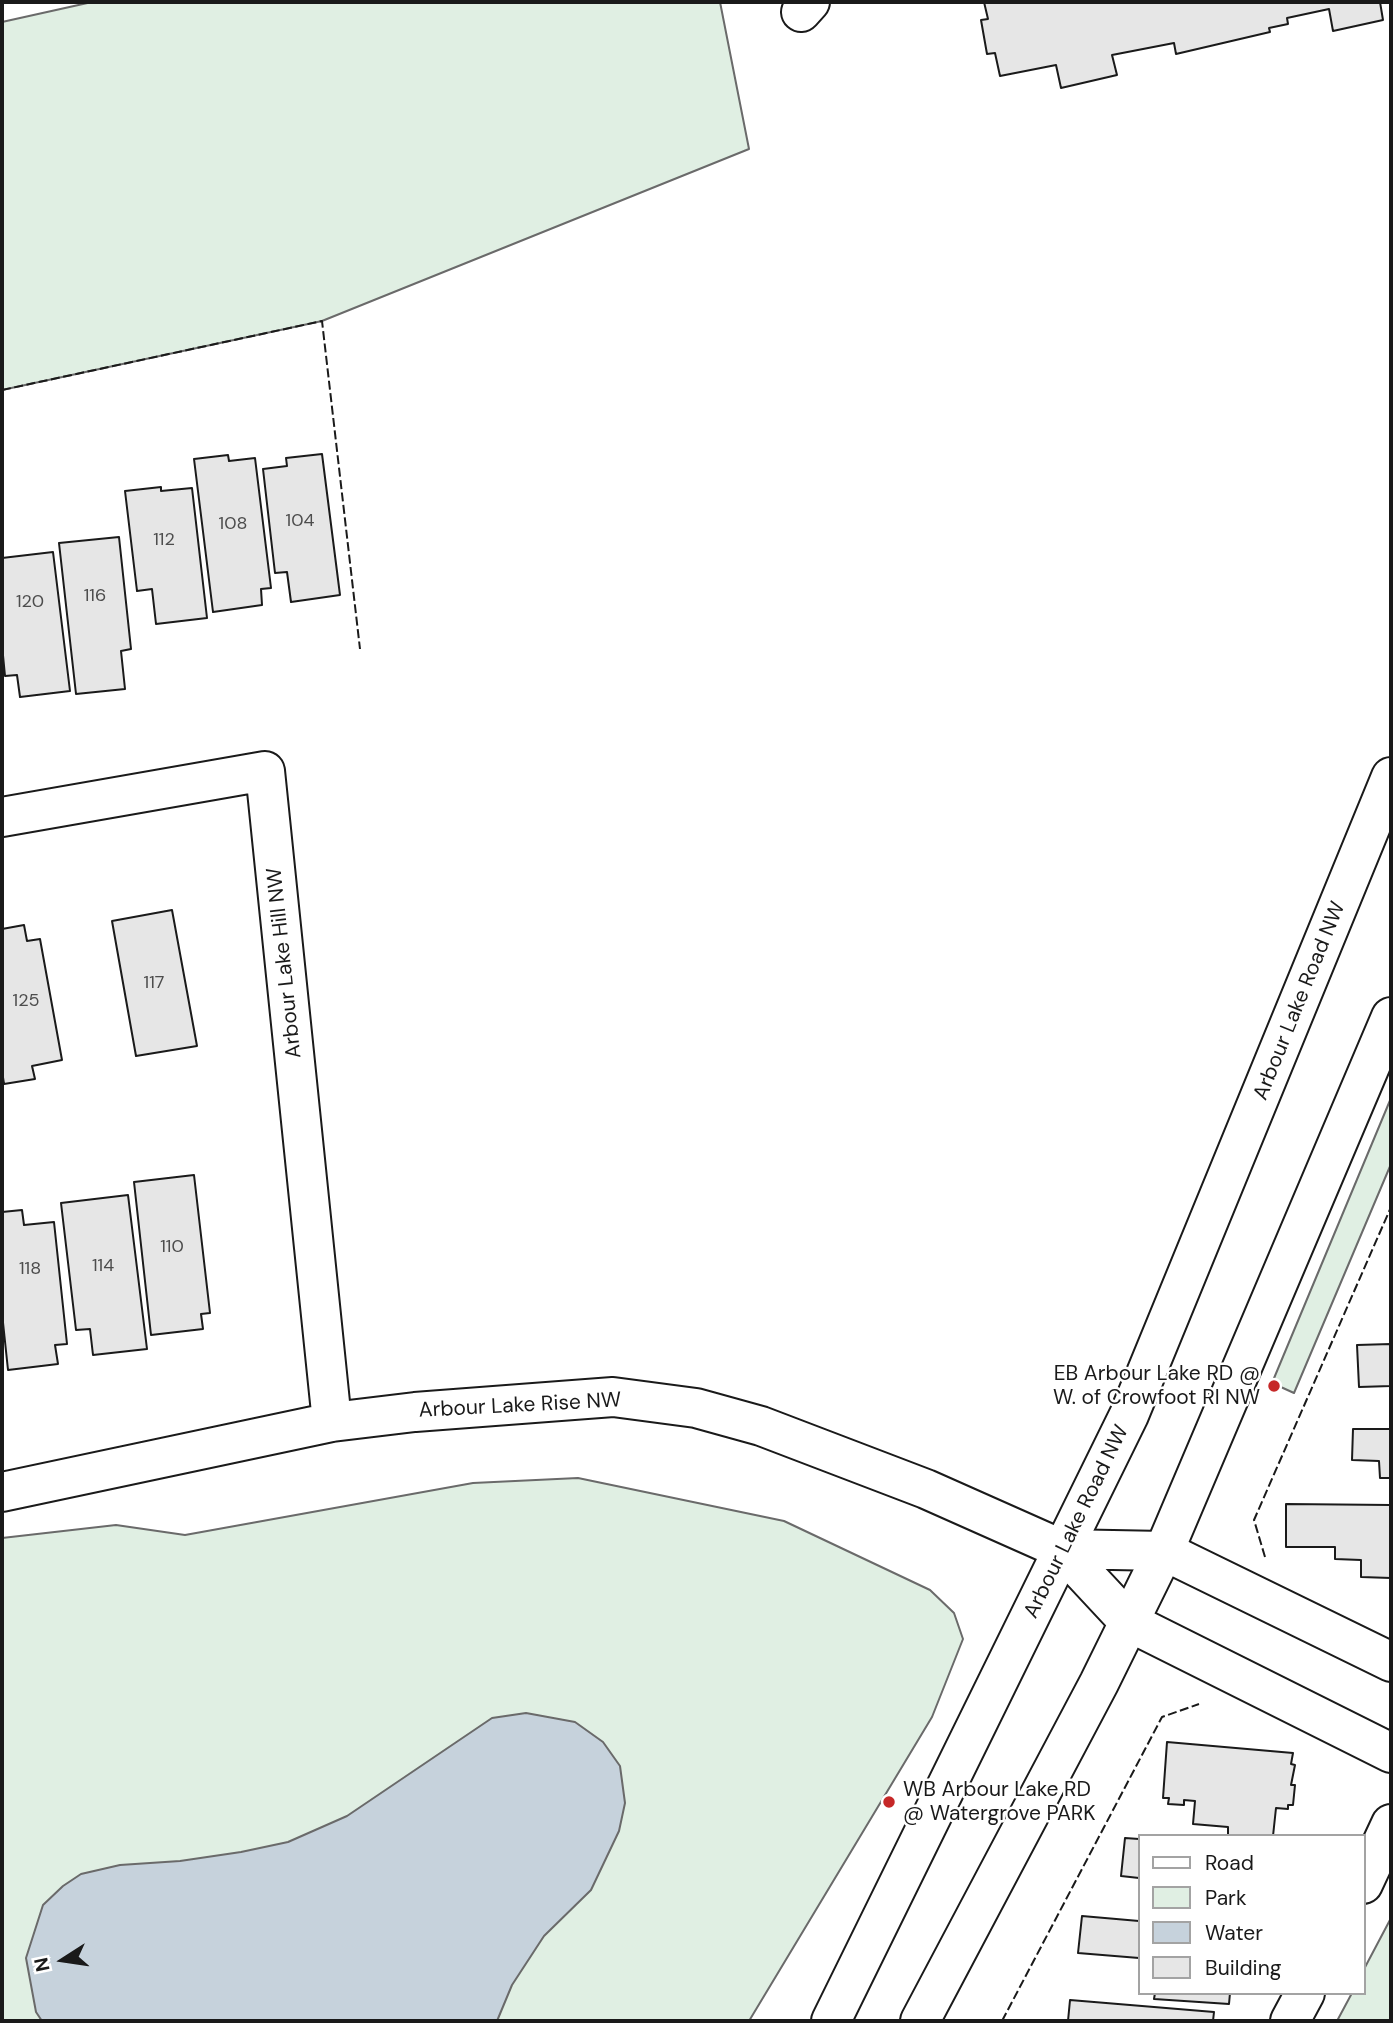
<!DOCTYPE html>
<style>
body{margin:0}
#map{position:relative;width:1393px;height:2023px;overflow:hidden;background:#fff;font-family:"DM Sans",sans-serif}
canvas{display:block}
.frame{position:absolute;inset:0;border:4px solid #1a1a1a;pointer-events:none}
.legend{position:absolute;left:1138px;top:1834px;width:228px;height:161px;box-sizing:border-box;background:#fff;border:2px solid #a3a3a3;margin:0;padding:9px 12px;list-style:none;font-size:21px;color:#1a1a1a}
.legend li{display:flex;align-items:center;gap:14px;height:35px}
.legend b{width:35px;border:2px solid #a3a3a3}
.north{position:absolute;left:28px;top:1925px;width:70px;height:70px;-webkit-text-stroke:5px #fff;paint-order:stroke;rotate:258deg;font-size:19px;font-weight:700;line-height:28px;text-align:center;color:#1a1a1a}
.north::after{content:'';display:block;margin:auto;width:24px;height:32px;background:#1a1a1a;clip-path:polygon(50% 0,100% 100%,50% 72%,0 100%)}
</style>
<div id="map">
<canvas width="1393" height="2023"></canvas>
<div class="frame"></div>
<ul class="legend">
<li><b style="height:9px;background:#fff"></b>Road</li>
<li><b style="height:19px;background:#e0efe3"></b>Park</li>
<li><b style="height:19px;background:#c6d2dc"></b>Water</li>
<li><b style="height:19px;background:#e6e6e6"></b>Building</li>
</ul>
<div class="north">N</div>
</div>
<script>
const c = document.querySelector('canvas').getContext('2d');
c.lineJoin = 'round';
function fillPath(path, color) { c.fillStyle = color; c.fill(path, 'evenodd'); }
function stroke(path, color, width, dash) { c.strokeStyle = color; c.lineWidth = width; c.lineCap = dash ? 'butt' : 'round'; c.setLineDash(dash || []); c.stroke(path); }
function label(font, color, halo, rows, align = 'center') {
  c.font = font + ' "DM Sans",sans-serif'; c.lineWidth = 5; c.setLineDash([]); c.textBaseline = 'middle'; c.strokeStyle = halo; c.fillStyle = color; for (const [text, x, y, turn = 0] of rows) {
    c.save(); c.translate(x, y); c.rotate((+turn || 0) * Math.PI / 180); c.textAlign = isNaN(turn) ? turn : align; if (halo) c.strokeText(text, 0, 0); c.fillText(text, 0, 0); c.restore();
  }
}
const green = new Path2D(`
 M 92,2 L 720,2 L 749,149 L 322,321 L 2,390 L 2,22 Z
 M 1391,1098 L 1391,1164 L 1294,1393 L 1272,1383 Z
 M 578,1478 L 784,1521 L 930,1590 L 954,1613 L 963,1639 L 932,1717 L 749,2021 L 2,2021 L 2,1538 L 116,1525 L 185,1535 L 473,1483 Z
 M 1391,1918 L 1391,2021 L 1337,2021 L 1352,1993 L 1363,1993 L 1363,1971 Z`);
const water = new Path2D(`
 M 526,1713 L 575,1722 L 603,1742 L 620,1766 L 625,1803 L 619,1831 L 591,1890 L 544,1936 L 512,1985 L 497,2021 L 42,2021 L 36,2012 L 26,1958 L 43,1905 L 63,1886 L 81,1874 L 120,1865 L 180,1861 L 241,1852 L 288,1842 L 347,1816 L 492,1718 Z`);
const building = new Path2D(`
 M 984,2 L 1380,2 L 1383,20 L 1333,31 L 1329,9 L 1287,18 L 1288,24 L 1269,28 L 1270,32 L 1176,54 L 1174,43 L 1112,55 L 1117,75 L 1061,88 L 1056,65 L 1000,76 L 995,53 L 987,54 L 981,20 L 988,19 Z
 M 322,454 L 340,595 L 291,602 L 287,572 L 275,573 L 263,469 L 287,466 L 286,458 Z
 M 228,455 L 229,461 L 255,458 L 271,588 L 261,589 L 262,605 L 213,612 L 194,459 Z
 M 161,487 L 161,491 L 192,488 L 207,618 L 156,624 L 152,589 L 137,591 L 125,491 Z
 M 119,537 L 131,649 L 121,651 L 125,689 L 76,694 L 59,543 Z
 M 53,552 L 70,691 L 20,697 L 17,675 L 5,676 L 2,645 L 2,558 Z
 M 172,910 L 197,1046 L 136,1056 L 112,921 Z
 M 24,925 L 27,941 L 40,939 L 62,1060 L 32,1066 L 35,1079 L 4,1084 L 2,1071 L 2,929 Z
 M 194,1175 L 210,1313 L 201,1314 L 203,1329 L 151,1335 L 134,1182 Z
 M 128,1195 L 147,1349 L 93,1355 L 90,1329 L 76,1330 L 61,1203 Z
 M 22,1210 L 24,1225 L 54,1222 L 67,1344 L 55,1345 L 58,1364 L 8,1370 L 2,1313 L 2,1212 Z
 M 1391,1344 L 1391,1386 L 1359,1387 L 1357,1345 Z
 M 1353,1429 L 1391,1429 L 1391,1478 L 1380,1478 L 1379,1461 L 1352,1460 Z
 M 1286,1504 L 1391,1505 L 1391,1578 L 1361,1577 L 1361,1560 L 1335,1559 L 1335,1547 L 1286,1547 Z
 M 1167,1742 L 1293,1753 L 1291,1764 L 1295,1765 L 1291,1785 L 1295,1785 L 1293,1805 L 1288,1805 L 1288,1809 L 1276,1808 L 1273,1836 L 1228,1836 L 1228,1827 L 1193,1824 L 1195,1801 L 1184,1800 L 1184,1805 L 1168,1804 L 1169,1798 L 1163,1798 Z
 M 1125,1838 L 1139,1839 L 1139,1878 L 1121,1876 Z
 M 1082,1916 L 1139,1921 L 1139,1958 L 1078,1953 Z
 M 1155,1993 L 1230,1993 L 1229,2004 L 1154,1999 Z
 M 1070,2000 L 1214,2012 L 1213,2021 L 1068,2021 Z`);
const street = new Path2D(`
 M 801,12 L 810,2
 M 2,817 L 265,771 L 332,1422
 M 2,1492 L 332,1422 L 415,1412 L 613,1397 L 696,1408 L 761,1426 L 926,1489 L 1061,1549 L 1164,1551 L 1391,1662
 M 1061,1549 L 1129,1622 L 1391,1753
 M 1363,1884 L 1391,1824
 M 1290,2021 L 1305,1993`);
const secondary = new Path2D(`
 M 831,2021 L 1129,1415 L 1391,777
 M 920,2021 L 1099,1683 L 1164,1551 L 1391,1017`);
const fence = new Path2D(`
 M 2,390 L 322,321 L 360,649
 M 1265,1557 L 1254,1520 L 1391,1207
 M 1002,2021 L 1162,1717 L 1199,1704`);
const markers = [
 [1274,1386,7,"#c62828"],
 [889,1802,7,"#c62828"]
];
const numberNames = [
 ["104",300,521],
 ["108",233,524],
 ["112",164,540],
 ["116",95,596],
 ["120",30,602],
 ["117",154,983],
 ["125",26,1001],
 ["110",172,1247],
 ["114",103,1266],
 ["118",30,1269]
];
const streetNames = [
 ["Arbour Lake Hill NW",285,963,-96],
 ["Arbour Lake Road NW",1300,1001,-68],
 ["Arbour Lake Rise NW",520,1406,-3],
 ["Arbour Lake Road NW",1077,1522,-64]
];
const poiNames = [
 ["EB Arbour Lake RD @",1260,1374],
 ["W. of Crowfoot RI NW",1260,1398],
 ["WB Arbour Lake RD",903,1790,"left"],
 ["@ Watergrove PARK",903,1814,"left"]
];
fillPath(green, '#e0efe3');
stroke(green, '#6a6a6a', 2);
fillPath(water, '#c6d2dc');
stroke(water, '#6a6a6a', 2);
fillPath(building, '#e6e6e6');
stroke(building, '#1a1a1a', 2);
stroke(street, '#1a1a1a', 42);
stroke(secondary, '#1a1a1a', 42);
stroke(street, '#fff', 38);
stroke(secondary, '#fff', 38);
stroke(fence, '#1a1a1a', 2, [9, 3.5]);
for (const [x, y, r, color] of markers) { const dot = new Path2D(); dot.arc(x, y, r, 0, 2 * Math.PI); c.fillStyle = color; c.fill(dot); stroke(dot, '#fff', 2.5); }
label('18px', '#4d4d4d', null, numberNames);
label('21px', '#1a1a1a', '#fff', streetNames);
label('21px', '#1a1a1a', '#fff', poiNames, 'right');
</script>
